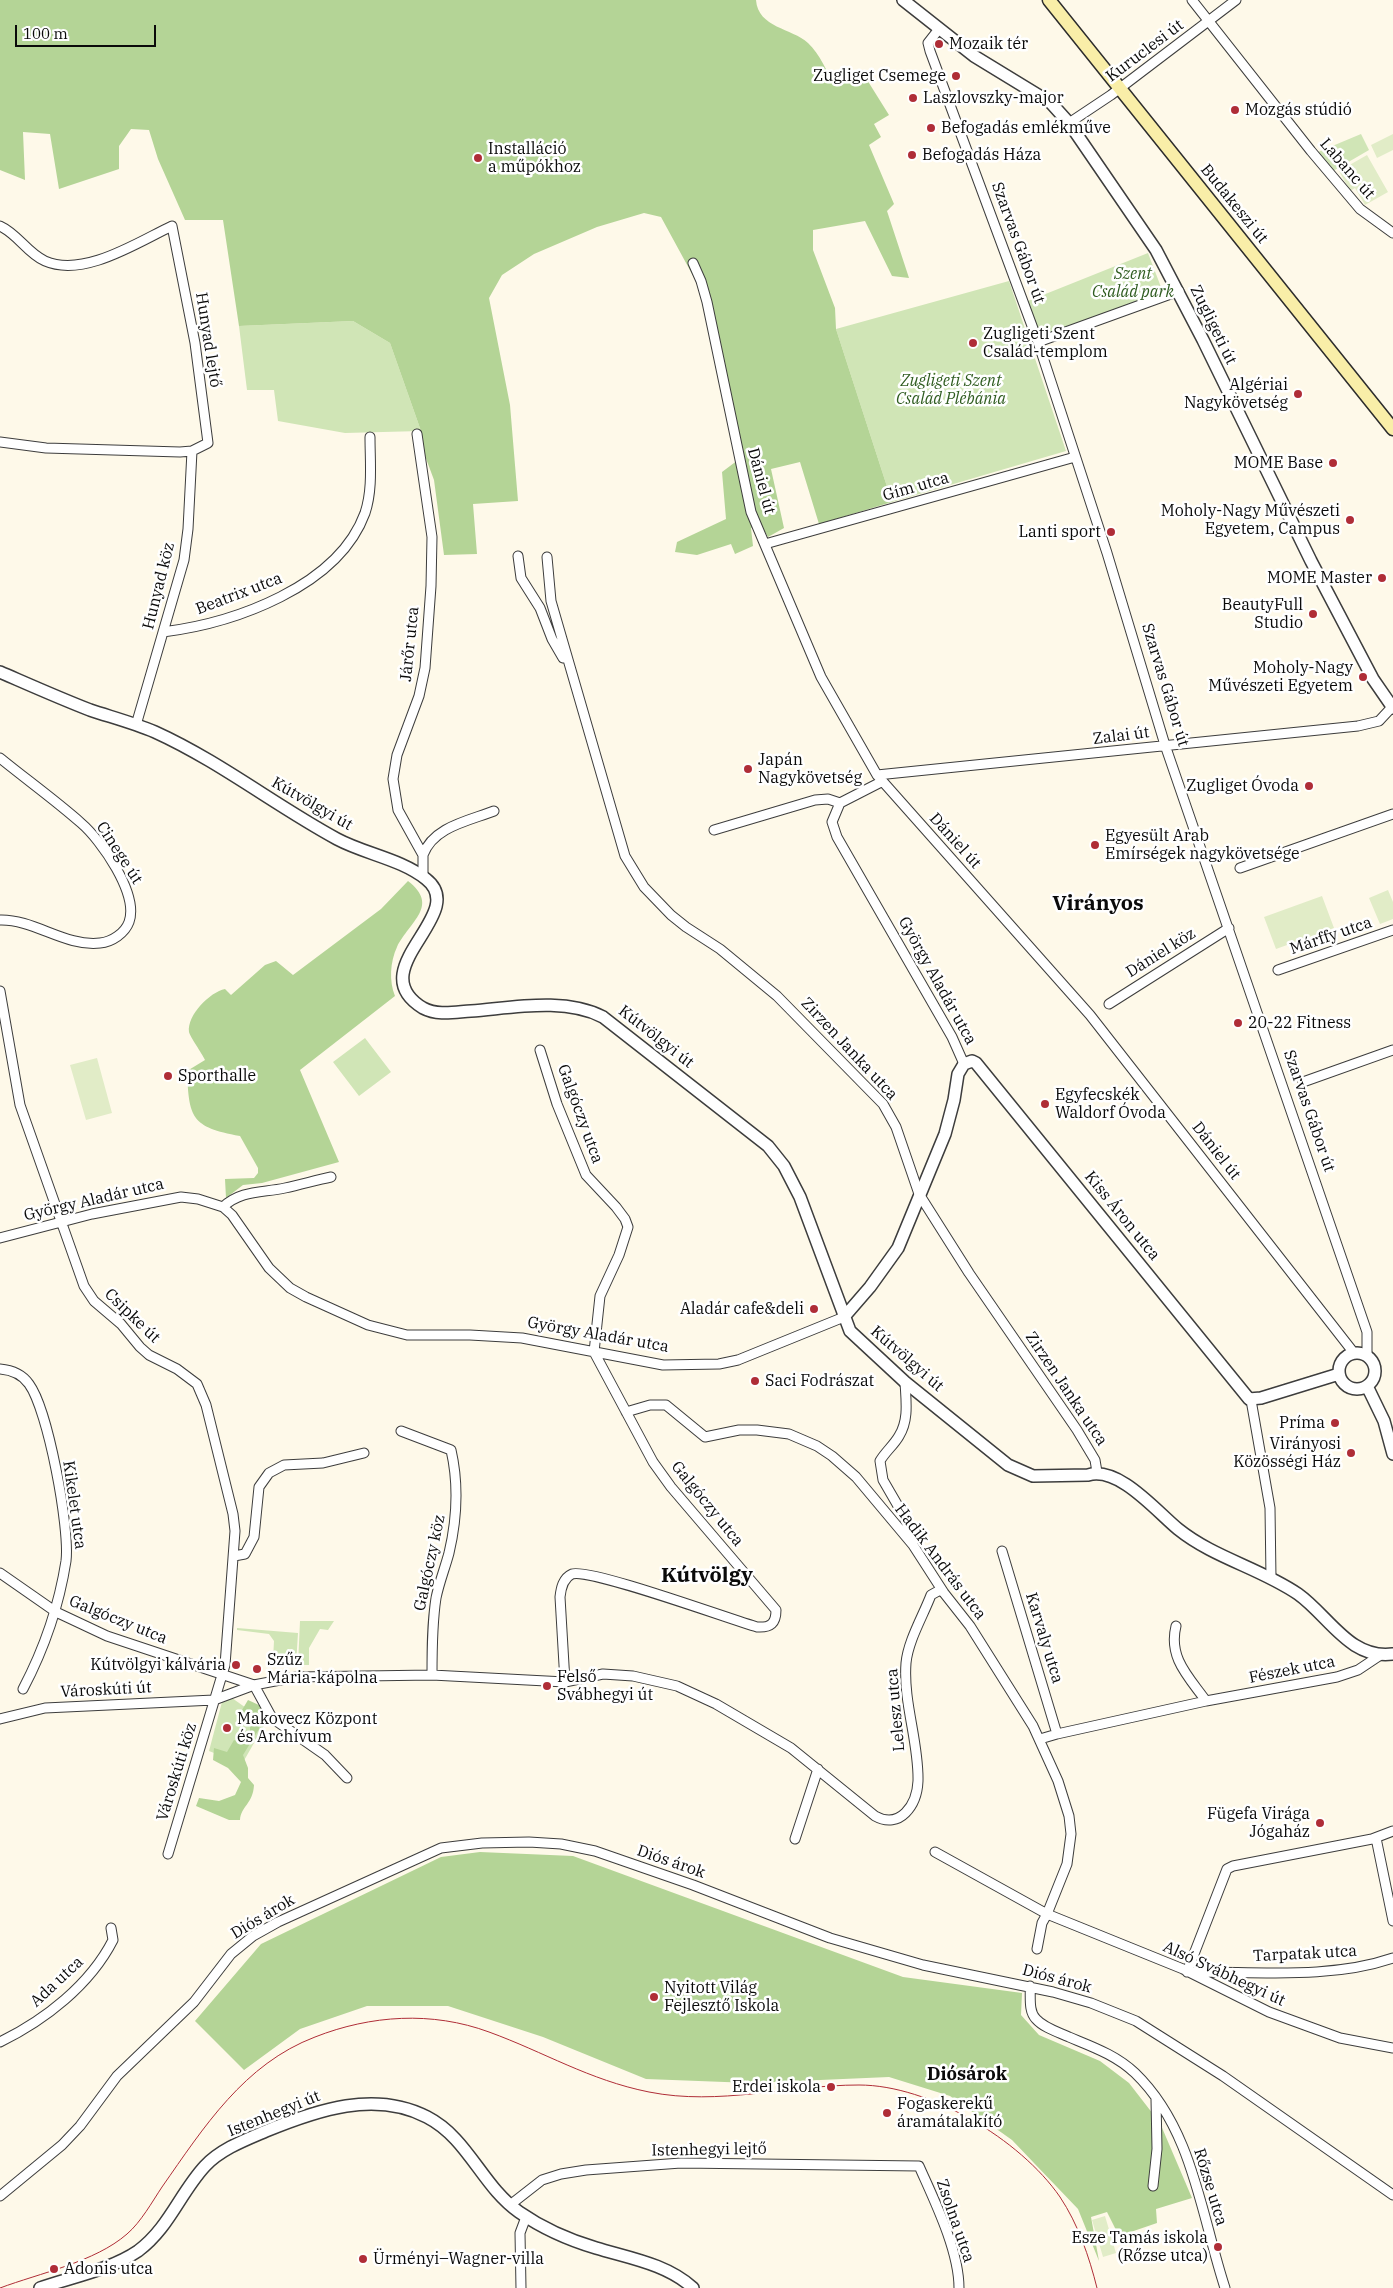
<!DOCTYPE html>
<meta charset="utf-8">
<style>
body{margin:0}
#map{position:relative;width:1393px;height:2288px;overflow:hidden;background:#fef9e9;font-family:"IBM Plex Serif",serif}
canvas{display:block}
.scale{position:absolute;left:15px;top:25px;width:141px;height:22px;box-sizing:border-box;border:2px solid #0a0a0a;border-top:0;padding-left:6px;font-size:15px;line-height:18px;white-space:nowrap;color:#0a0a0a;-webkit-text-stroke:4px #fff;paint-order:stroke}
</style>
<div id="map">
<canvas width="1393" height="2288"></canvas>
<div class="scale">100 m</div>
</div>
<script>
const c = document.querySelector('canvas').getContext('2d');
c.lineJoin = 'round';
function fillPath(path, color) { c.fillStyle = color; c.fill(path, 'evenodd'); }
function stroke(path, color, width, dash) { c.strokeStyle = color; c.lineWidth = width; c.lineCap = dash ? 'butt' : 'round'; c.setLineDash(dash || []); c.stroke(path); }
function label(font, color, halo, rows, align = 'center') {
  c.font = font + ' "IBM Plex Serif",serif'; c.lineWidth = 5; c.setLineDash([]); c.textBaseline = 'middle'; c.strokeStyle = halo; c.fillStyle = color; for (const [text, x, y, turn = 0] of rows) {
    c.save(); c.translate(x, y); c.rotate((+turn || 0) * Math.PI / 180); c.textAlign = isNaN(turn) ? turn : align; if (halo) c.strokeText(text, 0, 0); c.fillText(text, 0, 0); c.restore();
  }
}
const green = new Path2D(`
 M 1361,134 L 1369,150 L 1333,171 L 1318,152 Z
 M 1148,253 L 1164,295 L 1038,342 L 1023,303 Z
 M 1009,281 L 1066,451 L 892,502 L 836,329 Z
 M 353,321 L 390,343 L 421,431 L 345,433 L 278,421 L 274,390 L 247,390 L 239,326 Z
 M 365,1038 L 391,1072 L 359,1096 L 333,1062 Z
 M 300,1621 L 334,1621 L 328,1630 L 320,1629 L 309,1648 L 309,1665 L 298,1665 Z
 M 237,1628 L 298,1633 L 296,1665 L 276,1663 L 273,1660 L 274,1641 L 269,1634 L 237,1630 Z
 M 232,1698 L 266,1722 L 242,1764 L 209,1751 L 222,1702 Z`);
const forest = new Path2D(`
 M 0,0 L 756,0 C 758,28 792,28 808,43 C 820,54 827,72 835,86 L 864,75 L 889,115 L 874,124 L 881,137 L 869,145 L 894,204 L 887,211 L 909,278 L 892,276 L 865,221 L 813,230 L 813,250 L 835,308 L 836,329 L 892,502 L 819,524 L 800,462 L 771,469 L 784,528 L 768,537 L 761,525 L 751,528 L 753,546 L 735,554 L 731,544 L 697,555 L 675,552 L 677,542 L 726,519 L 722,472 L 742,457 L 713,307 L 704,296 L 661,217 L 644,213 L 597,227 L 534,254 L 502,275 L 489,298 L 510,405 L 518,501 L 473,504 L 477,554 L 444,555 L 434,480 L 421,445 L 421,431 L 390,343 L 353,321 L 239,326 L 223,220 L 185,220 L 158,159 L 149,130 L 131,129 L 119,146 L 119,169 L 59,189 L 50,134 L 23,132 L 25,180 L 0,170 Z
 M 408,881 C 440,906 410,921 397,947 C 390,962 389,981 395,996 L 300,1070 L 339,1162 L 262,1183 L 243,1185 L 226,1198 L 225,1179 L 254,1178 L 258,1173 L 258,1168 L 240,1136 C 191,1127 189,1118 187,1071 L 205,1060 C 202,1053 190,1037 189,1032 C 187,1015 210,992 225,989 L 231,995 L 265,965 L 276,961 L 293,975 L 381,909 Z
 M 248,1700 L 261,1706 L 259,1729 L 243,1755 L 248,1768 L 248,1778 L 254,1785 C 253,1804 241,1806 240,1820 L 229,1820 L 196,1806 L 199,1798 L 219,1801 L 235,1795 L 241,1782 L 228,1768 L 213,1760 L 214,1748 L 227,1752 L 234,1740 L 243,1743 L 250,1734 L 250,1726 L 253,1721 L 242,1710 Z
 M 480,1852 L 573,1856 L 903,1977 L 1022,1993 L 1021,2015 L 1039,2035 L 1100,2061 L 1129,2083 L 1160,2123 L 1192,2198 L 1156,2209 L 1157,2223 L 1119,2236 L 1107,2212 L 1091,2217 L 1099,2261 L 1078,2209 L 1012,2140 L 950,2096 L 889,2077 L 751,2083 L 646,2079 L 543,2037 L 448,2006 L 367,2006 L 300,2029 L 244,2070 L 195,2021 L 261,1944 L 441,1857 Z`);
const pitch = new Path2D(`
 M 1393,134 L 1393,150 L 1377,158 L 1371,145 Z
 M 1367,155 L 1388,192 L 1365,205 L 1355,188 L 1350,191 L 1339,171 Z
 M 1388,890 L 1393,902 L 1393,919 L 1380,924 L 1369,898 Z
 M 1322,896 L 1334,928 L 1276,949 L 1264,917 Z
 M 97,1058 L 112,1113 L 86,1120 L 70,1065 Z
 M 1105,2216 L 1116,2253 L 1103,2257 L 1092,2220 Z`);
const minor = new Path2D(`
 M 1192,0 L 1311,151 L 1360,209 L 1393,233
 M 939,29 L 928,43 L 930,51 L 1038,342 L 1107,553 L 1165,745 L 1367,1332 L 1367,1356
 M 1069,123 L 1111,95 L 1236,0
 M 0,226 C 18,234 27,253 45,261 C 84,278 138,242 172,226 L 195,343 L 208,443 L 192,451 L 180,452 L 46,448 L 0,442
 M 693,263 L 701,281 L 707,302 L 751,512 L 821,677 L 877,775 L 1090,1015 L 1354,1353
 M 1038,342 L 1179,291
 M 417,434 L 432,537 L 431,586 L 425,668 L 419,696 L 397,755 L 393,779 L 398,810 L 423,855 L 423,876
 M 765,544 L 1075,457
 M 518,556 L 521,578 L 540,608 L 552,639 L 563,658
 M 547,557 L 551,601 L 625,856 L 644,887 L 671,915 L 686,927 L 720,949 L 777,996 L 883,1104 L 896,1127 L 919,1194 L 969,1273 L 1077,1430 L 1095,1460 L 1097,1472
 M 163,632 C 234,623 338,587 365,513 C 373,489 370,462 370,437
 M 136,725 L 184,560 L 188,529 L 192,451
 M 0,758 C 27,780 55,800 81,823 C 101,840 139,894 129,922 C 125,933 112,942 100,943 C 65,947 34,919 0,920
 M 877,775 L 1358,726 L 1379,721 L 1392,707
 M 840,803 L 832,822 L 837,837 L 952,1037 L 964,1064
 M 714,830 L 815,800 L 828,799 L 840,803 L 881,782
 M 423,855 C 433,827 468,821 494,811
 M 1240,868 L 1393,814
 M 1278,970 L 1393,930
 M 0,991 L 20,1105 L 84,1286 L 94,1301 L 121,1324 L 140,1347 L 149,1355 L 177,1369 L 197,1384 L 206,1405 L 233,1514 L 235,1531 L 225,1665 L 168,1854
 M 1109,1004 L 1229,928
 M 540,1050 L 557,1104 L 586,1175 L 616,1207 L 625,1219 L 628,1227 L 619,1255 L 600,1296 L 594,1352 L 653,1462 L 671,1487 L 776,1610 C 776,1623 771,1628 757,1627 C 729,1619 590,1568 572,1574 C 563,1578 561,1588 560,1597 L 565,1682
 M 1303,1082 L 1393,1050
 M 223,1207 C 241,1190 262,1193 285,1188 C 300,1185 316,1180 331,1177
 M 0,1238 L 92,1214 L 181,1197 L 198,1199 L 223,1207 L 232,1215 L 269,1268 L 290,1288 L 306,1297 L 368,1325 L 407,1335 L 470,1335 L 522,1338 L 663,1365 L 719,1364 L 738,1360 L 844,1317
 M 0,1369 C 12,1370 22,1374 29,1384 C 48,1410 70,1528 66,1561 C 59,1606 44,1649 23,1689
 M 905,1382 C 906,1401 909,1420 899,1436 C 894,1445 885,1452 880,1461 L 883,1480 L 905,1518 L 913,1542
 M 1251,1400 L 1270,1508 L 1271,1578
 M 626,1412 L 650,1405 L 666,1405 L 705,1437 L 739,1430 L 757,1430 L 789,1434 L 817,1446 L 832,1456 L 856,1477 L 913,1545 L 944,1593 L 970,1626 L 1033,1726 L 1058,1781 L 1069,1816 L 1071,1834 L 1067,1864 L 1047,1914 L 1183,1969 L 1269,2012 L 1340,2038 L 1393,2048
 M 401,1431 L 451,1450 C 459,1485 457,1519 449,1553 C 445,1568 439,1583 436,1598 C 432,1624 432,1649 432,1675
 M 1002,1551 L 1057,1734
 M 234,1556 L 245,1554 L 254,1537 L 259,1487 L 269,1473 L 284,1465 L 323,1463 L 364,1453
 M 0,1573 L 56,1612 L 107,1636 L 254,1685
 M 1176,1626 C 1168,1658 1189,1677 1206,1701
 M 254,1685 L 272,1718 L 325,1755 L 347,1778
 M 0,1719 L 45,1708 L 214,1700 L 254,1685 L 296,1677 L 432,1675 L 565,1682 L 603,1674 L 633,1676 L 677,1686 L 716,1704 L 791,1748 L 875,1816 C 900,1830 917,1805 918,1781 C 919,1742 903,1703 906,1663 C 908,1641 923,1616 931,1595 L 940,1590 L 944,1593
 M 1040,1739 L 1057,1734 L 1206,1701 L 1337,1677 L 1358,1670 L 1379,1656
 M 1393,1831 L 1372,1839 L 1233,1866 L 1227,1869 L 1187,1972 C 1255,1971 1329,1980 1393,1958
 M 1376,1838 L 1393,1921
 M 795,1839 L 818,1769
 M 935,1852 L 1047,1914 L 1042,1923 L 1037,1949
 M 1030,1986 C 1031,1996 1028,2011 1036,2019 C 1044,2028 1058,2032 1069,2037 C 1093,2047 1116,2055 1135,2073 C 1193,2129 1201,2215 1225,2288
 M 0,2042 C 45,2020 90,1985 113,1940 L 111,1928
 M 1153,2186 L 1157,2149 L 1156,2099
 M 0,2196 L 62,2145 L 80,2126 L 117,2076 L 194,2002 L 231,1954 L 253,1936 L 278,1922 L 441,1848 L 482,1843 L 529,1842 L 561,1844 L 595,1851 L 693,1885 L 830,1938 L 923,1965 L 1053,1992 L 1091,2003 L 1136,2021 L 1223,2076 L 1393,2195
 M 510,2205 L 542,2180 L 561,2174 L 586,2170 L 681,2163 L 919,2166 C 934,2200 959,2250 959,2288
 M 521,2288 L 520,2233 L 526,2217`);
const tertiary = new Path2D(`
 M 903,0 L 974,56 L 1051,103 L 1069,123 L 1156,250 L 1203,340 L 1311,561 L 1373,679 L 1393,708
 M 0,672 C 30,685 59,698 90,710 C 111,717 134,723 155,732 C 219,761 276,806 337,839 C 365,854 401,859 426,879 C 471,914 359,969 423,1008 C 438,1016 455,1012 471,1011 C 512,1008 564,997 603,1017 L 768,1146 L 784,1166 L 800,1197 L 850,1331 L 905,1382 L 1008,1465 L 1033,1476 L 1088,1475 C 1119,1466 1156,1511 1178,1529 C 1214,1558 1260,1568 1298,1594 C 1329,1616 1350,1660 1393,1654
 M 844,1317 L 870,1287 L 898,1248 L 945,1134 L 954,1100 L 958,1074 L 964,1064 L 972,1061 L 976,1063 L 1249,1399 L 1261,1398 L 1339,1374
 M1339 1371a18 18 0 1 1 36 0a18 18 0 1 1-36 0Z
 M 1367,1386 L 1384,1421 L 1393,1454
 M 40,2288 C 71,2277 110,2270 138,2251 C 169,2228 180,2193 205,2166 C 221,2149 245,2140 266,2131 C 317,2110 375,2090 427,2117 C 468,2138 482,2186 519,2212 C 542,2228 569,2240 596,2248 C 629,2258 667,2264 693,2288`);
const secondary = new Path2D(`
 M 1049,0 L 1393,429`);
const tram = new Path2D(`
 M 0,2288 C 40,2273 95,2262 127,2234 C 141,2222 152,2202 162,2187 C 204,2127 244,2064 315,2037 C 371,2015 432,2011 489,2032 C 544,2052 589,2080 649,2092 C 719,2106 788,2085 859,2085 C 929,2085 1020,2139 1060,2197 C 1078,2224 1089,2256 1097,2288`);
const markers = [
 [939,44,5,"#af2d37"],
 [956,76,5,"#af2d37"],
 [913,98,5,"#af2d37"],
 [1235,110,5,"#af2d37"],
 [931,128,5,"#af2d37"],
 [912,155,5,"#af2d37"],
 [478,158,5,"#af2d37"],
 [973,343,5,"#af2d37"],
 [1298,394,5,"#af2d37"],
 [1333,463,5,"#af2d37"],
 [1350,520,5,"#af2d37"],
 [1111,532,5,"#af2d37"],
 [1382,578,5,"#af2d37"],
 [1313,614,5,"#af2d37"],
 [1363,677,5,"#af2d37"],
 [748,769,5,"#af2d37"],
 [1309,786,5,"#af2d37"],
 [1095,845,5,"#af2d37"],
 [1238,1023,5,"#af2d37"],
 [168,1076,5,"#af2d37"],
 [1045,1104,5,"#af2d37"],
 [814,1309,5,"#af2d37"],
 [755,1381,5,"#af2d37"],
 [1335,1423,5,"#af2d37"],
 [1351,1453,5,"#af2d37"],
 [236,1665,5,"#af2d37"],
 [257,1669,5,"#af2d37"],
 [547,1686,5,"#af2d37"],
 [227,1728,5,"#af2d37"],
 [1320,1823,5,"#af2d37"],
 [654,1997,5,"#af2d37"],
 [831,2087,5,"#af2d37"],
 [887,2113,5,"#af2d37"],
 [1218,2247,5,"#af2d37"],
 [363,2259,5,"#af2d37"],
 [54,2269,5,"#af2d37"]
];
const poiNames = [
 ["Mozaik tér",949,44],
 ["Zugliget Csemege",946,76,"right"],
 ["Laszlovszky-major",923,98],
 ["Mozgás stúdió",1245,110],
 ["Befogadás emlékműve",941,128],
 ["Installáció",488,149],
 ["a műpókhoz",488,167],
 ["Befogadás Háza",922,155],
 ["Zugligeti Szent",983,334],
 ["Család-templom",983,352],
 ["Algériai",1288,385,"right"],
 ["Nagykövetség",1288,403,"right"],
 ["MOME Base",1323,463,"right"],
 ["Moholy-Nagy Művészeti",1340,511,"right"],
 ["Egyetem, Campus",1340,529,"right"],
 ["Lanti sport",1101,532,"right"],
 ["MOME Master",1372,578,"right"],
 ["BeautyFull",1303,605,"right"],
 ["Studio",1303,623,"right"],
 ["Moholy-Nagy",1353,668,"right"],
 ["Művészeti Egyetem",1353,686,"right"],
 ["Japán",758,760],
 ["Nagykövetség",758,778],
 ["Zugliget Óvoda",1299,786,"right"],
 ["Egyesült Arab",1105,836],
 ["Emírségek nagykövetsége",1105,854],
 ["20-22 Fitness",1248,1023],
 ["Sporthalle",178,1076],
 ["Egyfecskék",1055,1095],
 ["Waldorf Óvoda",1055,1113],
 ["Aladár cafe&deli",804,1309,"right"],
 ["Saci Fodrászat",765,1381],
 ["Príma",1325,1423,"right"],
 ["Virányosi",1341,1444,"right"],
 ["Közösségi Ház",1341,1462,"right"],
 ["Szűz",267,1660],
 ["Mária-kápolna",267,1678],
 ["Kútvölgyi kálvária",226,1665,"right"],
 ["Felső",557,1677],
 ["Svábhegyi út",557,1695],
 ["Makovecz Központ",237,1719],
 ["és Archívum",237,1737],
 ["Fügefa Virága",1310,1814,"right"],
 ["Jógaház",1310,1832,"right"],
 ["Nyitott Világ",664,1988],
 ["Fejlesztő Iskola",664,2006],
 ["Erdei iskola",821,2087,"right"],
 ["Fogaskerekű",897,2104],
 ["áramátalakító",897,2122],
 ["Esze Tamás iskola",1208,2238,"right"],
 ["(Rőzse utca)",1208,2256,"right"],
 ["Ürményi–Wagner-villa",373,2259],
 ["Adonis utca",64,2269]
];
const streetNames = [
 ["Kuruclesi út",1145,51,-37],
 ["Labanc út",1347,169,49],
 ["Budakeszi út",1234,204,51],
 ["Szarvas Gábor út",1018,243,70],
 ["Zugligeti út",1213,325,64],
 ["Hunyad lejtő",208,340,81],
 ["Dániel út",761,481,75],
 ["Gím utca",916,487,-16],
 ["Hunyad köz",159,586,-76],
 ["Beatrix utca",239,594,-21],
 ["Járőr utca",410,644,-84],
 ["Szarvas Gábor út",1165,685,73],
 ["Zalai út",1121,736,-7],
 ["Kútvölgyi út",312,804,30],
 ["Dániel út",955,841,48],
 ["Cinege út",119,853,57],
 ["Márffy utca",1331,936,-19],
 ["Dániel köz",1161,953,-32],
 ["György Aladár utca",937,981,61],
 ["Kútvölgyi út",656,1037,38],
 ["Zirzen Janka utca",849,1049,47],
 ["Szarvas Gábor út",1309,1111,71],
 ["Galgóczy utca",580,1114,70],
 ["Dániel út",1216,1151,52],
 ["György Aladár utca",94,1200,-13],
 ["Kiss Áron utca",1122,1216,51],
 ["Csipke út",132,1316,44],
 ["György Aladár utca",598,1335,10],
 ["Kútvölgyi út",907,1359,41],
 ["Zirzen Janka utca",1066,1389,56],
 ["Galgóczy utca",707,1504,51],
 ["Kikelet utca",74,1505,82],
 ["Hadik András utca",940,1562,53],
 ["Galgóczy köz",430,1563,-78],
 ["Galgóczy utca",118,1620,22],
 ["Karvaly utca",1044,1638,73],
 ["Fészek utca",1292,1670,-11],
 ["Városkúti út",106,1690,-3],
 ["Lelesz utca",896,1710,-95],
 ["Városkúti köz",177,1772,-73],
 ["Diós árok",671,1862,19],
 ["Diós árok",263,1917,-31],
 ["Tarpatak utca",1305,1954,-3],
 ["Alsó Svábhegyi út",1224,1974,25],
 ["Diós árok",1057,1979,15],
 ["Ada utca",57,1982,-43],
 ["Istenhegyi út",274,2114,-22],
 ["Istenhegyi lejtő",709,2150,-1],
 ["Rőzse utca",1210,2187,73],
 ["Zsolna utca",955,2221,71]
];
const parkNames = [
 ["Szent",1133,274],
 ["Család park",1133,292],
 ["Zugligeti Szent",951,381],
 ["Család Plébánia",951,399]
];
const neighbourhoodNames = [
 ["Diósárok",967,2075]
];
const districtNames = [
 ["Virányos",1098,904],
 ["Kútvölgy",707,1576]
];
fillPath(green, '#d0e5b6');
fillPath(forest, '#b4d496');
fillPath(pitch, '#e1ecc7');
stroke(minor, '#3d3d3d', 11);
stroke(tertiary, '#3d3d3d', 14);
stroke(secondary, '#2c2c2c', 15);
stroke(minor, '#fff', 9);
stroke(tertiary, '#fff', 11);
stroke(secondary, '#f9eea8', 12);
stroke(tram, '#af2d37', 1);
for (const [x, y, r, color] of markers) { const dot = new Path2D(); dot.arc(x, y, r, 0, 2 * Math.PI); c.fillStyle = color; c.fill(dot); stroke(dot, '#fff', 2); }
label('16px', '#0a0a0a', '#fff', poiNames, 'left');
label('16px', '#0a0a0a', '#fff', streetNames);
label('italic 16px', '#2f5c20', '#fff', parkNames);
label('bold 18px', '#0a0a0a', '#fff', neighbourhoodNames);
label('bold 21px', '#0a0a0a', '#fff', districtNames);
</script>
